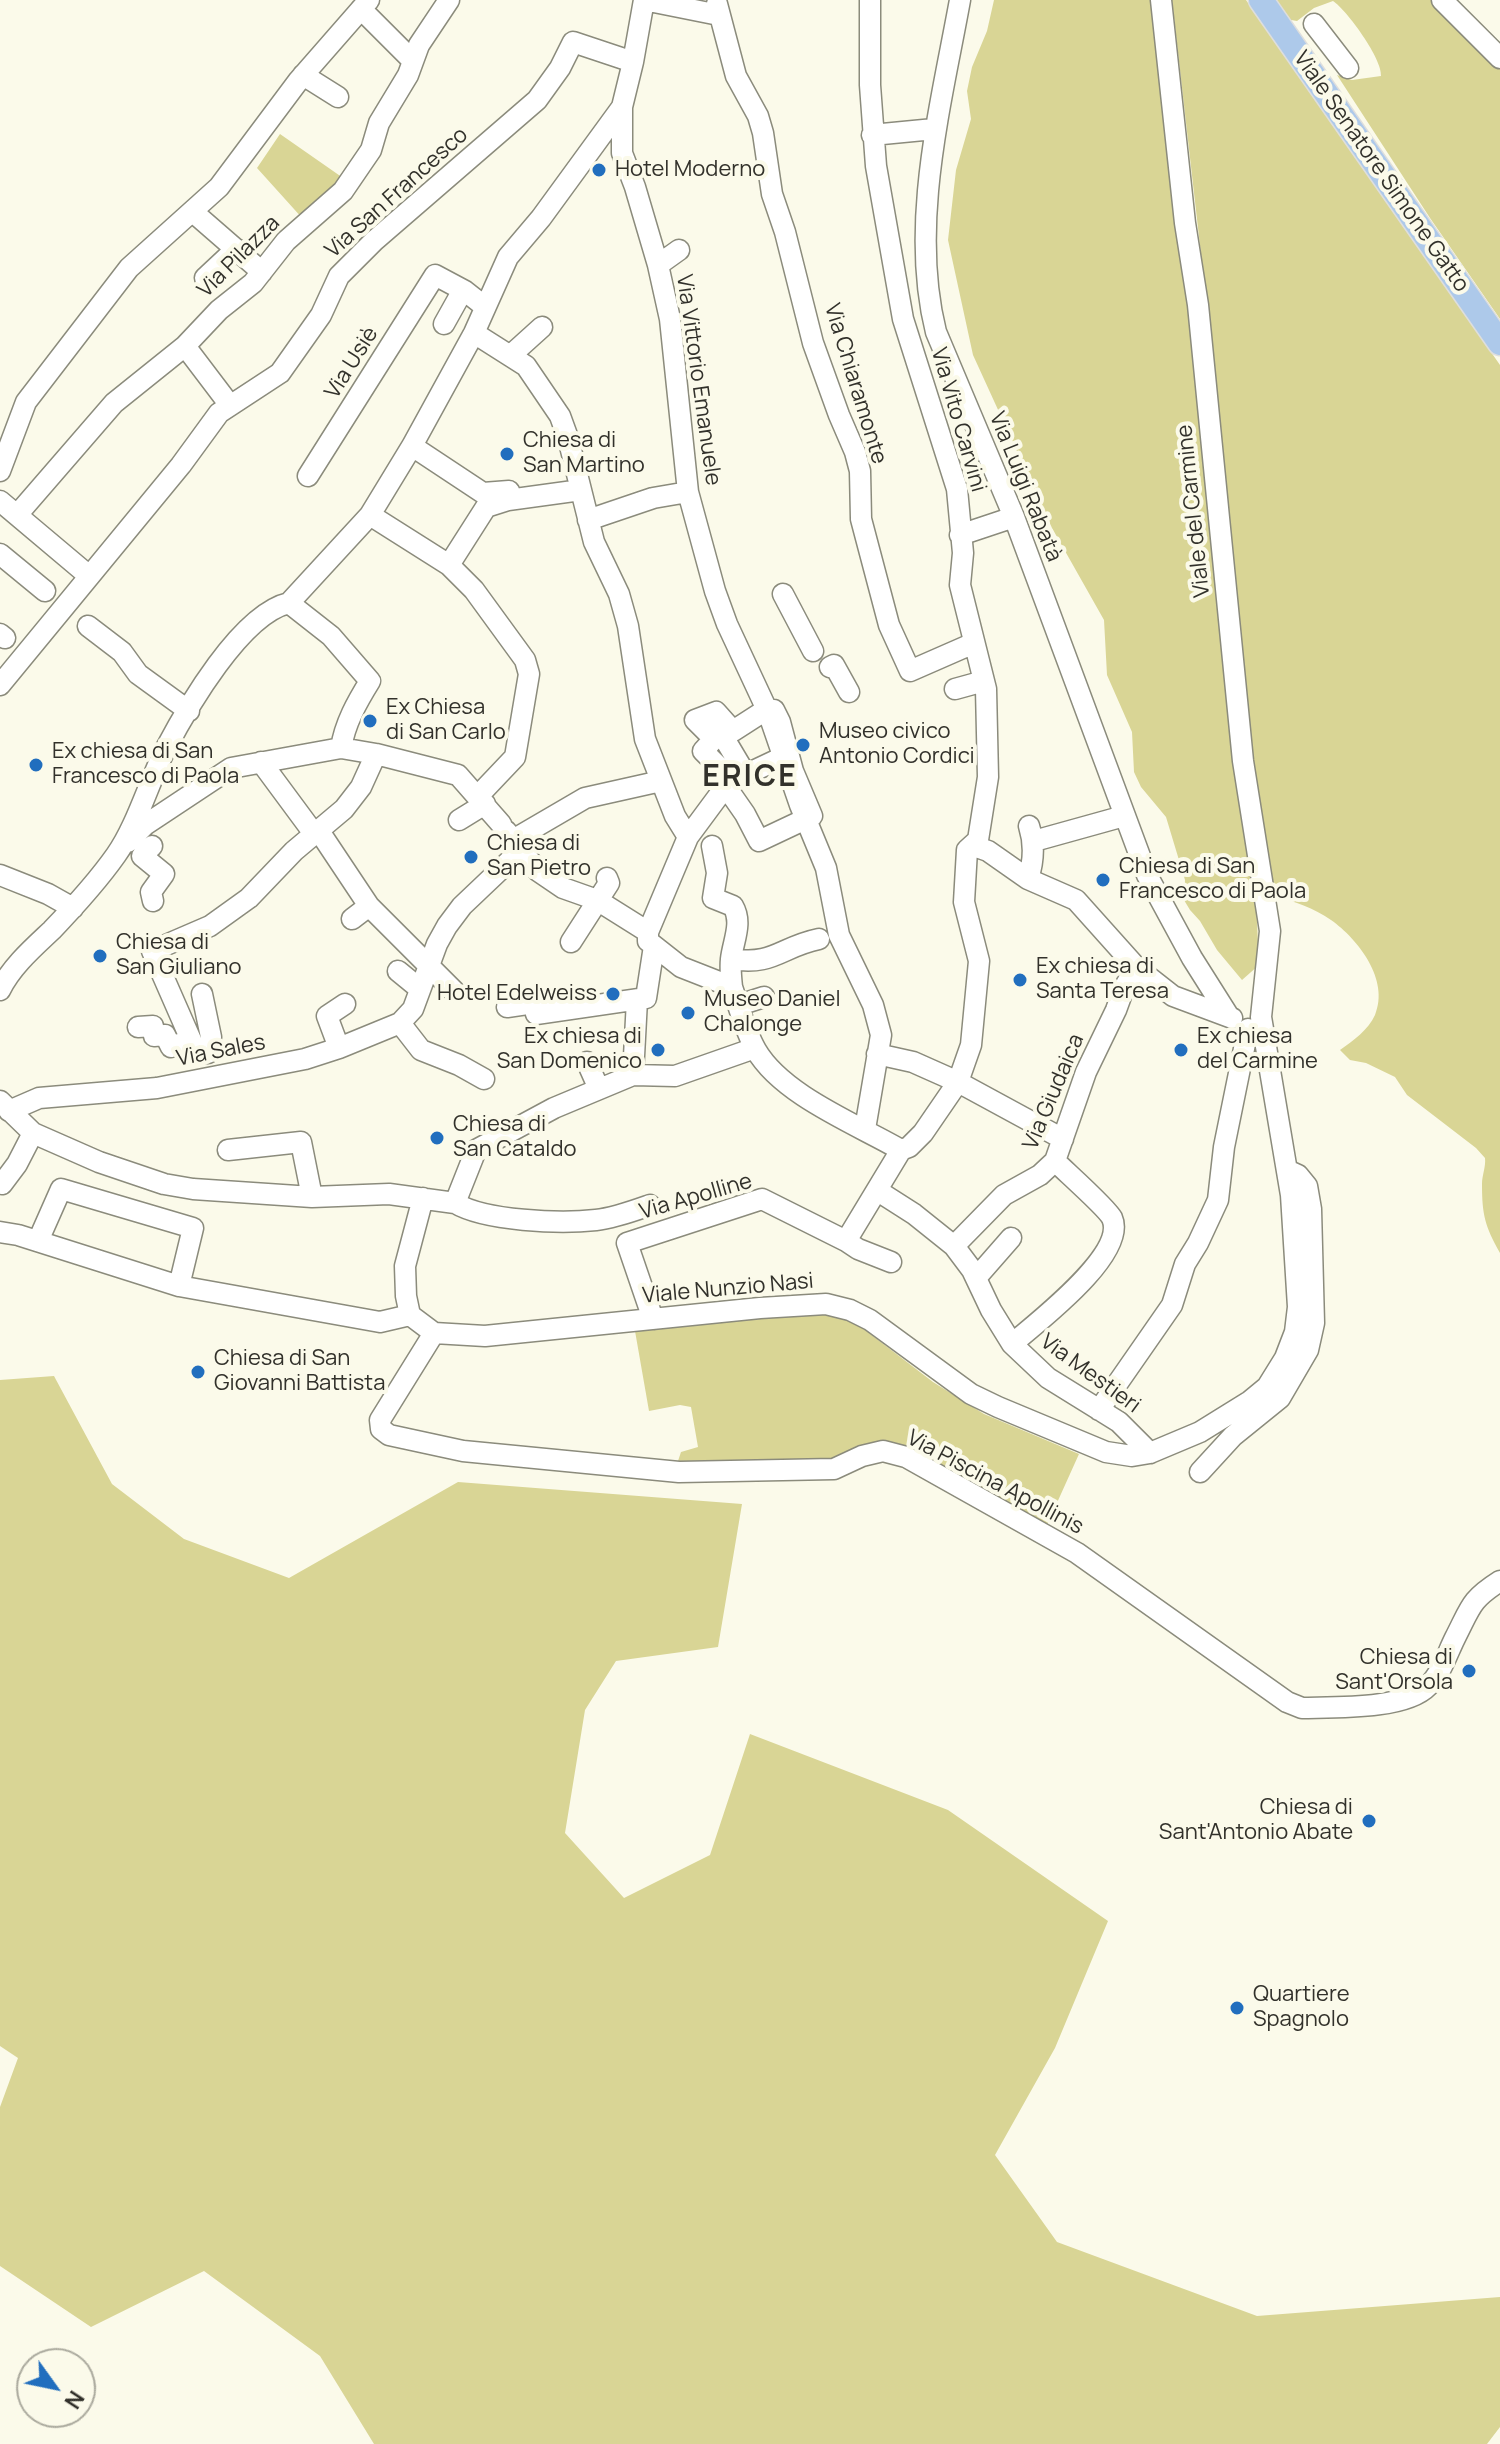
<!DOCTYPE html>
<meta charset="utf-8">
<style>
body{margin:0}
#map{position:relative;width:1500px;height:2444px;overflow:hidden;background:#fbfaea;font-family:Manrope,sans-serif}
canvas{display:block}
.north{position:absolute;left:16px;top:2348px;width:80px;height:80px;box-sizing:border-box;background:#fbfaea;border:2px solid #abaa9e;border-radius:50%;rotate:123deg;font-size:22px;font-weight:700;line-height:32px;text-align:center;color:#32312b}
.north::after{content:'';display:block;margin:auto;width:28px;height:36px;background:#216ebe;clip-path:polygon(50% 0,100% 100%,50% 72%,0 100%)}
</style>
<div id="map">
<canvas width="1500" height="2444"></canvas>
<div class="north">N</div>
</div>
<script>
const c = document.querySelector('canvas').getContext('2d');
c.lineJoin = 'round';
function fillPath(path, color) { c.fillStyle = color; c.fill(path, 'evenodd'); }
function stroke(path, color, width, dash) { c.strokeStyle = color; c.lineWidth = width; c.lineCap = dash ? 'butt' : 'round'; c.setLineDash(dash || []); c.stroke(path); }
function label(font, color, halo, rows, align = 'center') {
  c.font = font + ' Manrope,sans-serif'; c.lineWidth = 8; c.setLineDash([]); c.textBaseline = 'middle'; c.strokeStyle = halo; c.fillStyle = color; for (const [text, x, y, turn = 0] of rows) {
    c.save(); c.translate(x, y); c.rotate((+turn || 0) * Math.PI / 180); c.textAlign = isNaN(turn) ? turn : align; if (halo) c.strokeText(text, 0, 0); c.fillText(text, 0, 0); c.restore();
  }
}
const green = new Path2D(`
 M 994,0 L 1153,0 L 1256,901 L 1259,965 L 1242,980 L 1217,950 L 1200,921 L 1190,910 L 1184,900 L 1185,880 L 1166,817 L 1141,787 L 1134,772 L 1132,732 L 1107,675 L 1104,620 L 1052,528 L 973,355 L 948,240 L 956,170 L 971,119 L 967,91 L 972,67 L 987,31 Z
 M 1172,0 L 1246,0 L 1500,365 L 1500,1253 C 1485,1226 1482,1215 1482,1184 C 1482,1175 1486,1167 1485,1158 L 1476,1148 L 1407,1095 L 1395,1077 L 1366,1063 L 1350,1060 L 1340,1050 C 1354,1040 1368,1030 1375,1015 C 1390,980 1358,939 1331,920 C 1314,908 1294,901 1274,896 L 1252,753 L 1214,368 Z
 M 1275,0 L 1433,0 L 1500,67 L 1500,319 L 1430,218 L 1337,75 L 1352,80 L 1381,76 C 1383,60 1347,10 1333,1 L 1314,8 L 1297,21 L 1291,20 Z
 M 280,134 L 346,180 L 303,219 L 257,168 Z
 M 822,1313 L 852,1320 L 933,1382 L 984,1414 L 1079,1454 L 1047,1525 L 898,1447 L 877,1442 L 826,1462 L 677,1464 L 681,1452 L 698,1447 L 691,1407 L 680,1405 L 649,1411 L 635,1331 Z
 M 54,1376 L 112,1484 L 184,1539 L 289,1578 L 458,1482 L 742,1504 L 718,1647 L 616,1661 L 585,1710 L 565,1833 L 624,1898 L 710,1855 L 750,1734 L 948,1810 L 1108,1921 L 1055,2048 L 995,2155 L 1057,2242 L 1257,2316 L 1500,2297 L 1500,2427 L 1487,2444 L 374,2444 L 320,2356 L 204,2271 L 91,2327 L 0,2266 L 0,2107 L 18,2058 L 0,2046 L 0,1380 Z`);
const minor = new Path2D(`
 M 960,0 C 941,105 909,225 936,332 L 1014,517 L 1147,875 L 1192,958 L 1228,1015
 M 1442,0 L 1500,58
 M 717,4 L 736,76 L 758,116 L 763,133 L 772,194 L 785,232 L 813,343 L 839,415 L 855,452 L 860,471 L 861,519 L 889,625 L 910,671 L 974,643
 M 361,9 L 412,60
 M 719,15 L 644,0 L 633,62 L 622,107 L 622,153 L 635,187 L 658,265 L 670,319 L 688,492 L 715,591 L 727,624 L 768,712 L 800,805 L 826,868 L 839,935 L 873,1005 L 881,1035 L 865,1129
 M 1314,24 L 1348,68
 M 303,75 L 338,97
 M 872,135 L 934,129
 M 193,212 L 262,272
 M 658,265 L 679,250
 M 205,278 L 236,249
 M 444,324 L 463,290
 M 474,333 L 526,366 L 560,416 L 568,438 L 594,542 L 619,594 L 628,626 L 645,739 L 675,816 L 688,837
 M 185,346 L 229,404
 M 511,355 L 542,327
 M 412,446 L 483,493 L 509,491
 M 0,471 L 26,402 L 129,268 L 219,187 L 299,80 L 369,0
 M 308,476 L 435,275 L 465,291 L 484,306
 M 0,501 L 88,575
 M 17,515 L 114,403 L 185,346 L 219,310 L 253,283 L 286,241 L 343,191 L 371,150 L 379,123 L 408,75 L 419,45 L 449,0
 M 370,515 L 449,565 L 474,590 L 525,660 L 529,674 L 515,757 L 478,796
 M 588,520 L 653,498 L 688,492
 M 960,535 L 1014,517
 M 0,554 L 45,591
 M 449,565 L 486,507 L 508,500 L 581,490
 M 783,594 L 813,651
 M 289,603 L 331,636 L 370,681 C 357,702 345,723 341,748
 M 88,626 L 122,652 L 138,674 L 189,711
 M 0,634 L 5,638
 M 830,667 L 834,665 L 849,692
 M 0,685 L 181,465 L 219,413 L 280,373 L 321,315 L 339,276 L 374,241 L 537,100 L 560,68 L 573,42 L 633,62
 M 955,689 L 984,681
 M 774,710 L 780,722 L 793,771 L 812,816 L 759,841 L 745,814 L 729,791 L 726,774 L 703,751 L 714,739 L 695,720 L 716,712 L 733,731 L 761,713 Z
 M 712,726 L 724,738 L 746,775
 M 783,757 L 728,783 L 688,837 L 648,932 L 648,941 L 681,967 L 732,987 C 739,1007 745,1031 756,1050 C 782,1095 856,1124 901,1150
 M 261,762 L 315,835
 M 459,820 L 485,804
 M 319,831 L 369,906 L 454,991
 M 506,831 L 538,871 L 563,888 L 597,900 L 648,932
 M 513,840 L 585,798 L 661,781
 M 1034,841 L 1124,816
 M 128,842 L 145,825 L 231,768 L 341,748 L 376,754 L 458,775 L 501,824
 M 152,846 L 142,856 L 164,874 L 151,892 L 153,901
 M 712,846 L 717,873 L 713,898 L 733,906 C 743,923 733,941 731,959 C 730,968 731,978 732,987
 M 974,846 L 988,851 L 1028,879 L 1076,900 L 1136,967 L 1173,996 L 1232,1018
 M 0,875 L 48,894 L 73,908
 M 1028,879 C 1034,861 1035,845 1029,826
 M 352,919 L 369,906
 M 571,942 L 609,883 L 607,878
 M 731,959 C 774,966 780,947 819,939
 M 398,971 L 420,989
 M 0,990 C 12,966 33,948 52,930 C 74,907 97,882 116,855 C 136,827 149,782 165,750 C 187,708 241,614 289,603 L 370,515 L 412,446 L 474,333 L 508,257 L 541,218 L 622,107
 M 202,994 L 211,1037 L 208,1053
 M 739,1005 L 764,997
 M 507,1007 L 534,1003 L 536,1014 L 646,998 L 654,946
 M 400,1023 L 421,1050 L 459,1065 L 484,1079
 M 138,1027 L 153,1026 L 154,1036 L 165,1035 L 171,1047 L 191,1040
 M 191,1040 L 152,951 L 210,926 L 249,898 L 294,851 L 344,809 L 361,787 L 376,754
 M 339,1048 L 327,1016 L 345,1004
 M 877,1054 L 913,1062 L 958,1082 L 1063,1139
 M 587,1062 L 599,1089
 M 633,1075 L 637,1000
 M 0,1101 L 33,1133 L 99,1162 L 164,1184 L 193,1189 L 312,1197 L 389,1194 L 455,1203 L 476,1150 L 554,1108 L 633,1075 L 675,1076 L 755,1048
 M 9,1111 L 39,1098 L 157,1088 L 305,1059 L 339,1048 L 400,1023 L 413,1009 L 437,944 L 447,926 L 462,906 L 521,850
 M 228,1150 L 301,1142 L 312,1197
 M 2,1184 L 17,1164 L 33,1133
 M 878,1191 L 914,1214 L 954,1246 L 972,1270 L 991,1310 L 1012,1344 L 1048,1378 L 1119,1422 L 1150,1453
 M 423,1198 L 405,1266 L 406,1296 L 410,1315 L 434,1333 L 485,1336 L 760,1308 L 826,1304 L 850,1310 L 870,1320 L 971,1394 L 998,1407 L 1106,1452 L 1132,1456 L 1150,1453 L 1200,1432 L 1250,1401 L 1267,1387 L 1285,1358 L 1295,1332 L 1298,1307 L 1291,1195 L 1261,1017 L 1270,931 L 1243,761 L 1198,305 L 1185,223 L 1161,0
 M 455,1203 C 485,1221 560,1224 596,1220 C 614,1218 633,1211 650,1205
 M 0,1232 L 18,1235 L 179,1286 L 380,1322 L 410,1315
 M 38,1241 L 61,1189 L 193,1228 L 179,1286
 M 846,1241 L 858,1249 L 891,1262
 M 954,1246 L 1004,1195 L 1040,1175 L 1055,1161 L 1086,1072 L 1116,1010 L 1124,988 L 1136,967
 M 976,1278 L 1011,1238
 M 653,1319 L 627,1243 L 762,1199 L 846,1241 L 901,1150 L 909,1147 L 923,1133 L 958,1082 L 971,1045 L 979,961 L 964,902 L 967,850 L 978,840 L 988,777 L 986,689 L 960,585 L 963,553 L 957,489 L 903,319 L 876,166 L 870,85 L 870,0
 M 434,1333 L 380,1420 L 381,1429 L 389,1435 L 463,1451 L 679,1472 L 834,1469 L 862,1456 L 883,1451 L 906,1457 L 1077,1553 L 1287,1702 L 1302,1708 C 1333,1707 1405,1710 1428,1686 C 1441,1674 1447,1654 1455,1638 C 1471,1607 1470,1600 1500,1581
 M 1012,1344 C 1036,1323 1128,1254 1112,1218 C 1107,1208 1066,1172 1055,1161
 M 1099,1410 L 1172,1305 L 1185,1264 L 1198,1243 L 1218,1200 L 1224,1147 L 1248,1029
 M 1200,1472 L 1233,1436 L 1280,1398 L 1308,1350 L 1314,1323 L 1311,1209 L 1307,1186 L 1298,1175 L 1287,1170`);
const major = new Path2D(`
 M 1261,0 L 1500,343`);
const markers = [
 [599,170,8,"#216ebe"],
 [507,454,8,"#216ebe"],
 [370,721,8,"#216ebe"],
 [803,745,8,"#216ebe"],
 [36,765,8,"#216ebe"],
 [471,857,8,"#216ebe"],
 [1103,880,8,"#216ebe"],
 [100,956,8,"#216ebe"],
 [1020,980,8,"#216ebe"],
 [613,994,8,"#216ebe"],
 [688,1013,8,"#216ebe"],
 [658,1050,8,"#216ebe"],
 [1181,1050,8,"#216ebe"],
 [437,1138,8,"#216ebe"],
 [198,1372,8,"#216ebe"],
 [1469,1671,8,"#216ebe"],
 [1369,1821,8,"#216ebe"],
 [1237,2008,8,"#216ebe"]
];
const poiNames = [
 ["Hotel Moderno",615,170],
 ["Chiesa di",523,441],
 ["San Martino",523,466],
 ["Ex Chiesa",386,708],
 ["di San Carlo",386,733],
 ["Museo civico",819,732],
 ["Antonio Cordici",819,757],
 ["Ex chiesa di San",52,752],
 ["Francesco di Paola",52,777],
 ["Chiesa di",487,844],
 ["San Pietro",487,869],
 ["Chiesa di San",1119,867],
 ["Francesco di Paola",1119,892],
 ["Chiesa di",116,943],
 ["San Giuliano",116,968],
 ["Ex chiesa di",1036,967],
 ["Santa Teresa",1036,992],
 ["Hotel Edelweiss",597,994,"right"],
 ["Museo Daniel",704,1000],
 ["Chalonge",704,1025],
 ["Ex chiesa di",642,1037,"right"],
 ["San Domenico",642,1062,"right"],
 ["Ex chiesa",1197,1037],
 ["del Carmine",1197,1062],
 ["Chiesa di",453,1125],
 ["San Cataldo",453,1150],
 ["Chiesa di San",214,1359],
 ["Giovanni Battista",214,1384],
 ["Chiesa di",1453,1658,"right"],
 ["Sant'Orsola",1453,1683,"right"],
 ["Chiesa di",1353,1808,"right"],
 ["Sant'Antonio Abate",1353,1833,"right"],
 ["Quartiere",1253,1995],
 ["Spagnolo",1253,2020]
];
const streetNames = [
 ["Viale Senatore Simone Gatto",1381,172,55],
 ["Via San Francesco",397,193,-42],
 ["Via Pilazza",239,257,-45],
 ["Via Usiè",352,363,-58],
 ["Via Vittorio Emanuele",698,380,82],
 ["Via Chiaramonte",855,384,73],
 ["Via Vito Carvini",958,420,74],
 ["Via Luigi Rabatà",1025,487,68],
 ["Viale del Carmine",1194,511,-96],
 ["Via Sales",221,1051,-11],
 ["Via Giudaica",1054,1092,-67],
 ["Via Apolline",696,1197,-16],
 ["Viale Nunzio Nasi",728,1289,-5],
 ["Via Mestieri",1090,1374,36],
 ["Via Piscina Apollinis",995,1483,28]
];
const districtNames = [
 ["ERICE",750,778]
];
fillPath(green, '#d9d595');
stroke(minor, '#8b8b7c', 23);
stroke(major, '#dededd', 27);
stroke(minor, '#fff', 20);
stroke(major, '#adc9ea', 24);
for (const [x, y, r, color] of markers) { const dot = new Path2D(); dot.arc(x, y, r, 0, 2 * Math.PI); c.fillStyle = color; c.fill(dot); stroke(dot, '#fbfaea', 3); }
label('22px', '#32312b', '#fbfaea', poiNames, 'left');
label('22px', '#32312b', '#fbfaea', streetNames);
c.letterSpacing = '2px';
label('bold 30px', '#32312b', '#fbfaea', districtNames);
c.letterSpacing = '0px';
</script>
